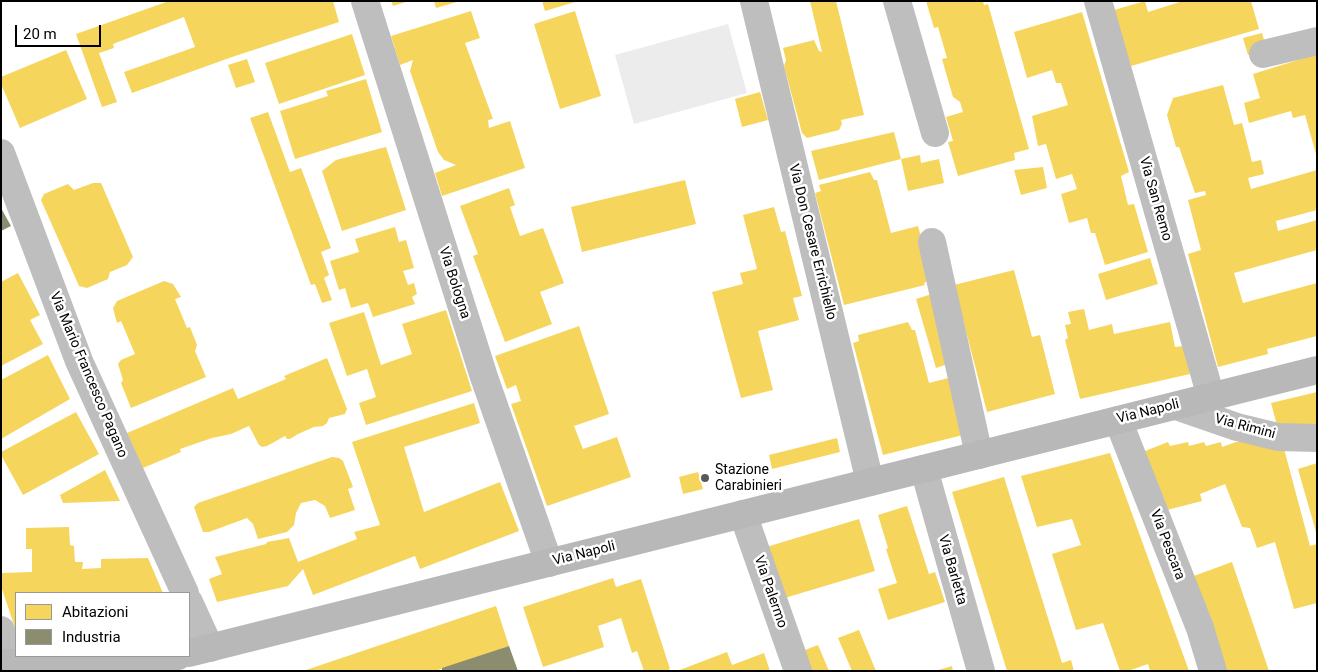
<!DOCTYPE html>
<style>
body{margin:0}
#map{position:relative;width:1318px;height:672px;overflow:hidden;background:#fff;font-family:Roboto,sans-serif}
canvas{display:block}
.frame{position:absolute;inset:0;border:2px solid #000;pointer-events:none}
.legend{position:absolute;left:15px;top:592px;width:175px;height:65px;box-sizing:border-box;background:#fff;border:1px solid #999;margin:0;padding:6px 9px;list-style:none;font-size:15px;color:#000}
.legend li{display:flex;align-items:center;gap:10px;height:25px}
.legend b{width:25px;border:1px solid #999}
.scale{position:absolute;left:15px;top:25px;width:86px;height:22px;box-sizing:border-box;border:2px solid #000;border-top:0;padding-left:6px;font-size:15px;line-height:18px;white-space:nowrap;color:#000;-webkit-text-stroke:4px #fff;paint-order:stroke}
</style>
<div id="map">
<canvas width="1318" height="672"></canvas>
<div class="frame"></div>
<ul class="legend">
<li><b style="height:14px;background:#f6d55c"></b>Abitazioni</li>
<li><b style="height:14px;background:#8c8c6e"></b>Industria</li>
</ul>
<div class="scale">20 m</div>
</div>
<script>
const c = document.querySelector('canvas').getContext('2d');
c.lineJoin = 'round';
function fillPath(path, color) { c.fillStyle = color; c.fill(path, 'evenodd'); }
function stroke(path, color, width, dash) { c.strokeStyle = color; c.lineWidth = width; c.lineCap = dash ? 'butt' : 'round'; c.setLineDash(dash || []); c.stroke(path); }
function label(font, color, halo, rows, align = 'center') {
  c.font = font + ' Roboto,sans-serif'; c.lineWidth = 5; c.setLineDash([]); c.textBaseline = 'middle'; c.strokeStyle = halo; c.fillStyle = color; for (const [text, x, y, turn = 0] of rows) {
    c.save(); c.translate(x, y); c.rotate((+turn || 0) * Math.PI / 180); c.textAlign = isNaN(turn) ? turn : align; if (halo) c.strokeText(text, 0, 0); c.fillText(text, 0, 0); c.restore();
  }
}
const green = new Path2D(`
 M 728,24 L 747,93 L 634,124 L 615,55 Z`);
const homes = new Path2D(`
 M 169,1 L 333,1 L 339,22 L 232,57 L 132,93 L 124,72 L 195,47 L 184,17 L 113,44 L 114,48 L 99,53 L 117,102 L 102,107 L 76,34 Z
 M 391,1 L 406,1 L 406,2 L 393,6 Z
 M 434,1 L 457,1 L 457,2 L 436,8 Z
 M 542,1 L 575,1 L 575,2 L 545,11 Z
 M 810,1 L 836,1 L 864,115 L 841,120 L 842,124 L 839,130 L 807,138 L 802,133 L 784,66 L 786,60 L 783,48 L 814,40 L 819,51 L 822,52 Z
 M 926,1 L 983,1 L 984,5 L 988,4 L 1029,149 L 1014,153 L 1015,160 L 958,176 L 948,142 L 953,141 L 946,117 L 963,112 L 960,102 L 953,97 L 942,59 L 947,58 L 938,27 L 934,28 Z
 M 1145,1 L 1148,12 L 1183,1 L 1251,1 L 1259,29 L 1131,66 L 1114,10 Z
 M 471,11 L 480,38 L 465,43 L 493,119 L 488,120 L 489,128 L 510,121 L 525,168 L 442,196 L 435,173 L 456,165 L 444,160 L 438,152 L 410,71 L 413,60 L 400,65 L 391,36 Z
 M 575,11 L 601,96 L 560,109 L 534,24 Z
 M 1082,12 L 1129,172 L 1121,176 L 1128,205 L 1134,204 L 1148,252 L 1105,265 L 1095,233 L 1091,233 L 1087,218 L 1069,223 L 1061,194 L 1077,189 L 1072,174 L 1056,179 L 1046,144 L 1038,146 L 1032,116 L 1068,105 L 1061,83 L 1056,83 L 1052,70 L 1027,78 L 1014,32 Z
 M 1262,33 L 1267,50 L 1248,55 L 1243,38 Z
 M 352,34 L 365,75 L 279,104 L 265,63 Z
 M 66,50 L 87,99 L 20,128 L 1,84 L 1,77 Z
 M 1317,54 L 1317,154 L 1316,154 L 1305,115 L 1293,118 L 1291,111 L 1249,123 L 1244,103 L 1260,98 L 1253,74 Z
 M 247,59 L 255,82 L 236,88 L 228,65 Z
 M 366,79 L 382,132 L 295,159 L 280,111 L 328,96 L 326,91 Z
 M 1223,85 L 1234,125 L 1242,123 L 1252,162 L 1261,160 L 1264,174 L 1248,178 L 1251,189 L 1317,170 L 1317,210 L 1276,221 L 1278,231 L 1317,220 L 1317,250 L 1234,273 L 1243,303 L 1317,283 L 1317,336 L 1267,349 L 1268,354 L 1218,367 L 1188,254 L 1201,250 L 1188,200 L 1206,195 L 1205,191 L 1195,193 L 1179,147 L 1176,147 L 1167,115 L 1173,98 Z
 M 760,92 L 768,120 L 742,127 L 735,99 Z
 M 268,112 L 290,172 L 301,168 L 331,248 L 321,252 L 329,275 L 324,278 L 332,300 L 322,303 L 315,284 L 311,285 L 250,118 Z
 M 894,132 L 901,159 L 920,155 L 921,163 L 939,159 L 944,183 L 908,191 L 901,159 L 819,180 L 811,151 Z
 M 386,147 L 406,210 L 342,231 L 322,171 L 336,160 Z
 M 1043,167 L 1047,188 L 1021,195 L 1014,170 Z
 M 870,172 L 874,180 L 877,180 L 891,233 L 918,226 L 932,279 L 924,283 L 925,285 L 844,305 L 815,193 L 821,191 L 819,185 Z
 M 685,180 L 696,224 L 582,252 L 571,207 Z
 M 93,183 L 101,183 L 133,257 L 127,265 L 110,272 L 108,279 L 87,288 L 79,286 L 41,200 L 44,194 L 68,184 L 74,190 Z
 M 509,188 L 515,205 L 510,207 L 520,236 L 543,228 L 564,283 L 540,292 L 552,324 L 505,342 L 473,256 L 478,254 L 460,206 Z
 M 774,207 L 781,232 L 785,231 L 802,296 L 793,298 L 799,320 L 758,331 L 773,390 L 741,398 L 712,292 L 743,284 L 740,273 L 757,269 L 743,215 Z
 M 395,227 L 399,242 L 406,240 L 414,268 L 403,271 L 408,285 L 414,283 L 417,294 L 412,297 L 415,304 L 373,317 L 368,303 L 351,308 L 345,288 L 339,290 L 330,261 L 359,252 L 355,239 Z
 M 1150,258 L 1158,284 L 1106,300 L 1098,274 Z
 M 1014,270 L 1032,337 L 1040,335 L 1055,394 L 987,412 L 954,285 Z
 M 18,273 L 40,315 L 30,320 L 43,344 L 1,366 L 1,282 Z
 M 164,281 L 173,284 L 181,297 L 175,299 L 187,328 L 190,327 L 197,345 L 195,351 L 206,377 L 131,408 L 121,383 L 123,380 L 118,364 L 121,360 L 135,354 L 121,321 L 117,323 L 113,308 L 117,301 Z
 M 935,293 L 954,362 L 936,368 L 916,299 Z
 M 1084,309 L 1089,330 L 1112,324 L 1114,334 L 1170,322 L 1175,347 L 1184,346 L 1190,374 L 1080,399 L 1065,340 L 1068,338 L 1065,325 L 1071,324 L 1068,312 Z
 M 446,310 L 472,391 L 366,425 L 359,403 L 376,397 L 367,369 L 347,376 L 329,323 L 364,312 L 381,365 L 412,354 L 402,324 Z
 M 908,322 L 912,330 L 915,330 L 929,383 L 956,376 L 963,435 L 883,455 L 853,343 L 859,341 L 858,335 Z
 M 579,326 L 609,414 L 574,426 L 583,449 L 617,437 L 631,477 L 547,506 L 511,404 L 521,401 L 516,385 L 507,389 L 495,356 Z
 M 48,355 L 70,399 L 1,439 L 1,380 Z
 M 327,358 L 347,409 L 345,414 L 329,418 L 327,423 L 323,426 L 314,427 L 298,434 L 290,439 L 287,439 L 285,436 L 267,446 L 262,447 L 259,445 L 249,426 L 231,434 L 212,438 L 180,449 L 181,452 L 143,468 L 127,433 L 233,388 L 238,399 L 286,379 L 284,376 Z
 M 1317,392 L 1317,427 L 1278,429 L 1271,403 Z
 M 474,403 L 480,423 L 404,447 L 424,512 L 500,482 L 519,531 L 420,569 L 415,556 L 313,595 L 303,569 L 288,586 L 217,602 L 209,579 L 222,574 L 215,557 L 266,544 L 267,542 L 289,538 L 298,562 L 357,539 L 354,532 L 380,525 L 352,442 Z
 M 76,412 L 99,454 L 23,495 L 1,455 L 1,452 Z
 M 837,438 L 840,452 L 772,469 L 769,455 Z
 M 1273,440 L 1283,445 L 1310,546 L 1317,544 L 1317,603 L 1294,609 L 1275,542 L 1257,548 L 1250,528 L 1242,527 L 1225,484 L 1200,494 L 1202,501 L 1159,512 L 1140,453 L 1168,442 L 1170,446 L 1188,442 L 1189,446 L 1204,442 L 1206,446 L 1221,442 L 1222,447 L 1236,442 Z
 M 1110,453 L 1189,671 L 1150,671 L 1148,664 L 1128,671 L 1120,671 L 1103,623 L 1076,630 L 1052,554 L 1081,545 L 1072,519 L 1037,527 L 1021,476 Z
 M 332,457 L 339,458 L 343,461 L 353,487 L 348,489 L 355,510 L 330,518 L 325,506 L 315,500 L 301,503 L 296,513 L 294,525 L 287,532 L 258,539 L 253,524 L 247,518 L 209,532 L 203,532 L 194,507 L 198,503 Z
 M 1317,463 L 1317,532 L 1316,532 L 1298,469 Z
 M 105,470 L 120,501 L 63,503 L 60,495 Z
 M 698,472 L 703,489 L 683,494 L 679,477 Z
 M 1004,477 L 1062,663 L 1071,660 L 1074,671 L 1007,671 L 952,492 Z
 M 907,506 L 929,574 L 935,572 L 945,602 L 888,620 L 878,589 L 897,583 L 886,549 L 888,548 L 878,515 Z
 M 859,519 L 875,571 L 778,600 L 763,548 Z
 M 69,527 L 70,545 L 74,546 L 75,562 L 83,562 L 82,569 L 101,568 L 101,559 L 148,558 L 163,593 L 16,593 L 16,631 L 1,586 L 1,573 L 32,572 L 32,549 L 26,549 L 26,528 Z
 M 1232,562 L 1269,671 L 1223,671 L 1191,577 Z
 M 613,578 L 616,587 L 641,579 L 670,669 L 666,671 L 644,671 L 637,651 L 632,653 L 621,618 L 598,626 L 604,647 L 543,667 L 523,607 Z
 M 496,606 L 509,646 L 435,671 L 303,671 Z
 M 859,630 L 876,671 L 852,671 L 838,638 Z
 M 818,645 L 829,671 L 805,671 L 797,653 Z
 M 727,652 L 732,665 L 764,653 L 770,671 L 677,671 Z
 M 952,666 L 953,671 L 938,671 L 938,670 Z`);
const industry = new Path2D(`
 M 1,208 L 11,226 L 1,231 Z
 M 509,646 L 518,671 L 442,671 L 442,668 Z`);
const minor = new Path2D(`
 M 365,1 L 484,377 L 549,563
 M 754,1 L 870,482
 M 897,1 L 935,133
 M 1098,1 L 1211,397
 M 1263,54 L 1317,41
 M 1,153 L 79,361 L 185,593
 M 932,242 L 979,455
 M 1176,406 L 1237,427 L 1278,437 L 1317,438
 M 1118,420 L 1200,628 L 1213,671
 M 924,469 L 981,671
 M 743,514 L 798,671
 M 189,602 L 210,648
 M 1,630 L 11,663`);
const secondary = new Path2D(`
 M 189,653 L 1317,370
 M 1,663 L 141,662 L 178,656`);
const markers = [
 [705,478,5,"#595959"]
];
const streetNames = [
 ["Via San Remo",1155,199,74],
 ["Via Don Cesare Errichiello",812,242,76],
 ["Via Bologna",454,283,72],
 ["Via Mario Francesco Pagano",88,375,67],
 ["Via Napoli",1148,412,-14],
 ["Via Rimini",1245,427,15],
 ["Via Pescara",1167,545,69],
 ["Via Napoli",584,554,-14],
 ["Via Barletta",952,570,74],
 ["Via Palermo",770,592,71]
];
const poiNames = [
 ["Stazione",715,470],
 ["Carabinieri",715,486]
];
fillPath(green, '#ececec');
fillPath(homes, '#f6d55c');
fillPath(industry, '#8c8c6e');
stroke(minor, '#bebebe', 28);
stroke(secondary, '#b8b8b8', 28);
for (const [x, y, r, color] of markers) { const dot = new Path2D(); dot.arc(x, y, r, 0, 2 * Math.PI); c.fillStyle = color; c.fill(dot); stroke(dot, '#fff', 2); }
label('14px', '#000', '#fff', streetNames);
label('14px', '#000', '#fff', poiNames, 'left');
</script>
